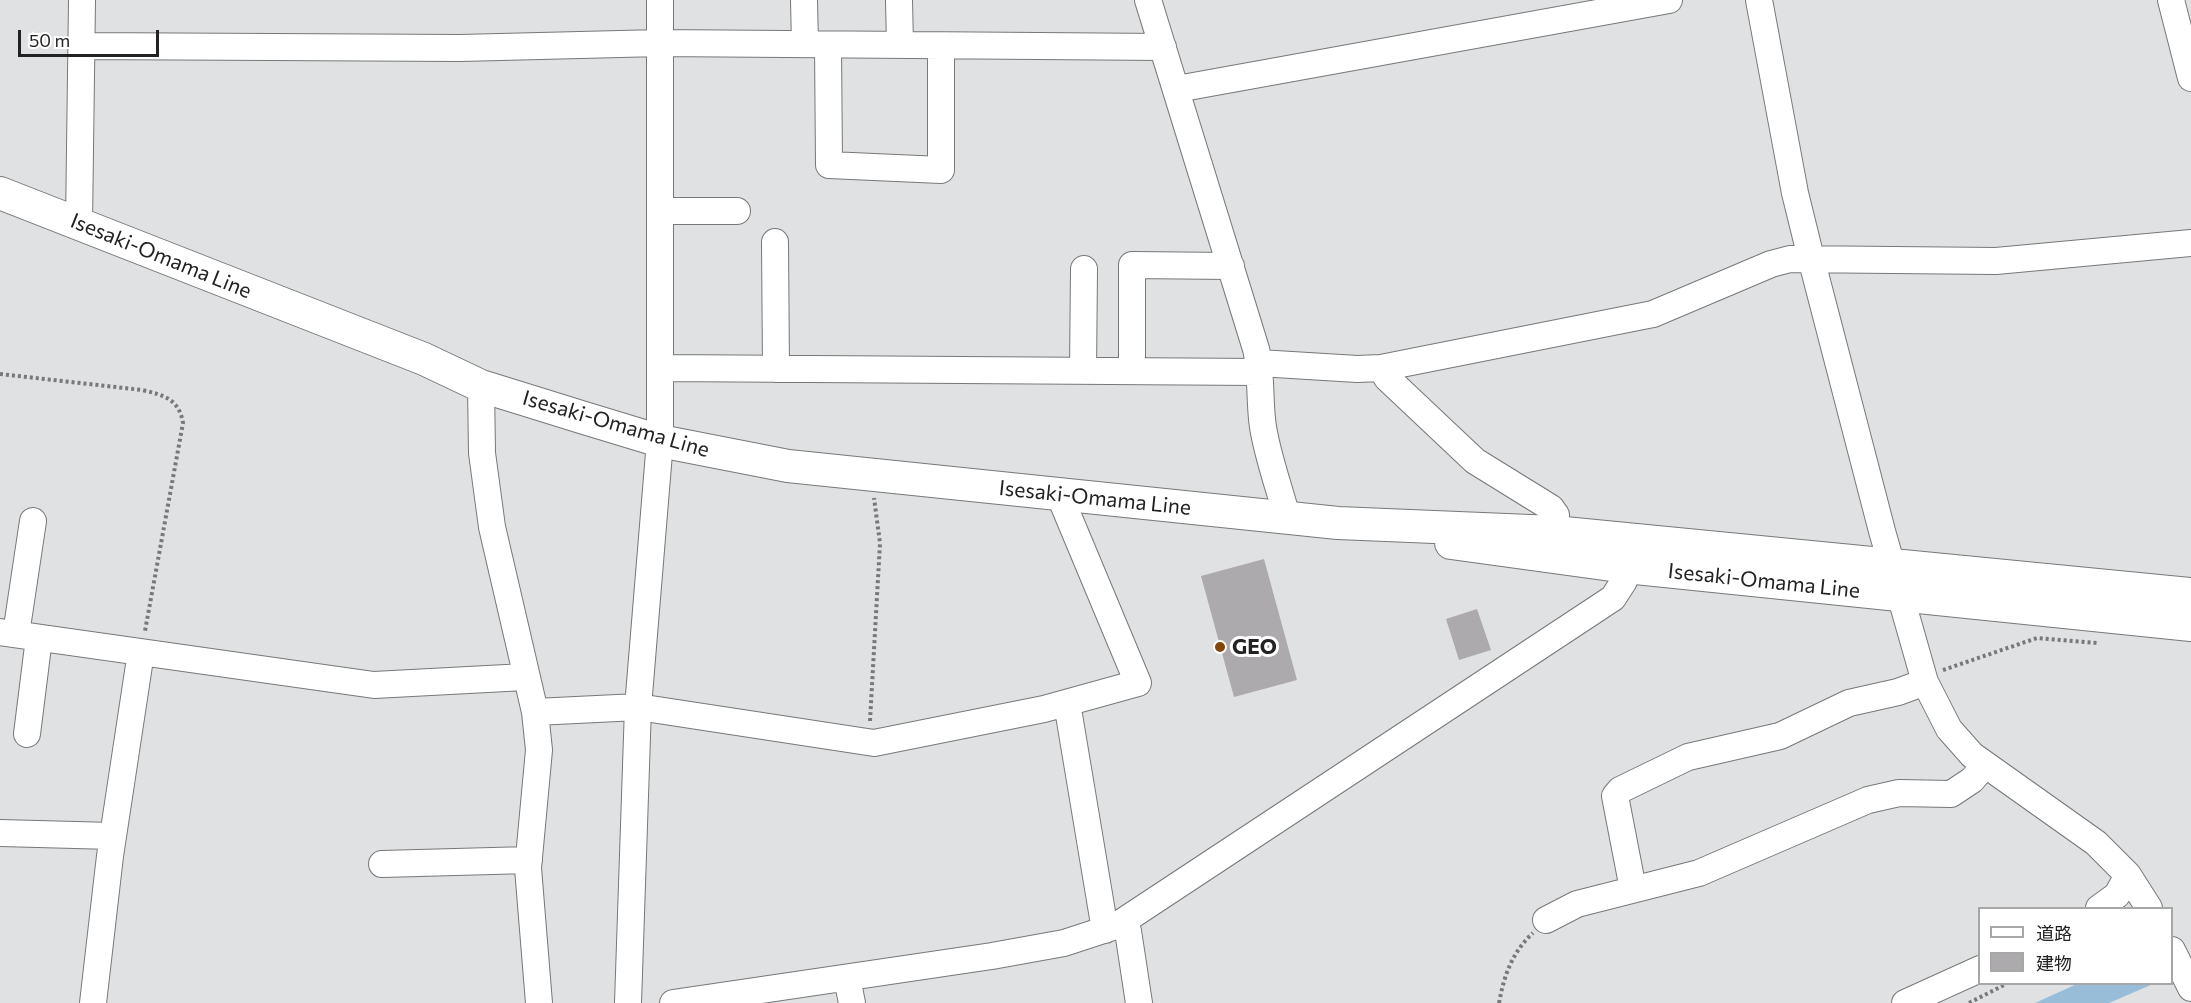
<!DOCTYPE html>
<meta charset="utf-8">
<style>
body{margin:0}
#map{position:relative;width:2191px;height:1003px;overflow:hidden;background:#dfe1e3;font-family:Commissioner,"Noto Sans JP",sans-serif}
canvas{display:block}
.legend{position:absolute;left:1978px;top:907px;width:195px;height:78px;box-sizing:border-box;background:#fff;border:2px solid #a7a7a7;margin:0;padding:8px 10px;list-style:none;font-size:18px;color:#222223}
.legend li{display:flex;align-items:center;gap:12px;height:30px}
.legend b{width:30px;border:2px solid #a7a7a7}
.scale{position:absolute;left:18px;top:30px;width:141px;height:27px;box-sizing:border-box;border:3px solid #222223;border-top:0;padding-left:8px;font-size:18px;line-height:21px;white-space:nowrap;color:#222223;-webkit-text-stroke:4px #fff;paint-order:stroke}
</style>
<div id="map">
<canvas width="2191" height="1003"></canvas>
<ul class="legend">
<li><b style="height:8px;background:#fff"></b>道路</li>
<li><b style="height:16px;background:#acaaac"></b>建物</li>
</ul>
<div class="scale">50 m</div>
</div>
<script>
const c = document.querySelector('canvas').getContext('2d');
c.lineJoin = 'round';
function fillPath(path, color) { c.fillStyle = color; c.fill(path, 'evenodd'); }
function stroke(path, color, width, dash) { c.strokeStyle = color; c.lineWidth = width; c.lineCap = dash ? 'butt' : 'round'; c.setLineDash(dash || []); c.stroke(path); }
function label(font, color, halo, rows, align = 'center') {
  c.font = font + ' Commissioner,sans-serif'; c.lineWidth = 6; c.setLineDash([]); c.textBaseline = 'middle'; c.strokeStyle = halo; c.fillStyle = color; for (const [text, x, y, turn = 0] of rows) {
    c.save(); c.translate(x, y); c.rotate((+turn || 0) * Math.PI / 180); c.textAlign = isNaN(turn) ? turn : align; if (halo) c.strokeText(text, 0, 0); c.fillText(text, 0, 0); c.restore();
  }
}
const water = new Path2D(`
 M 2077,984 L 2153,984 L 2109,1003 L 2035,1003 Z`);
const building = new Path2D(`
 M 1264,559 L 1297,680 L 1234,697 L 1201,576 Z
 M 1477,609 L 1491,650 L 1459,660 L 1446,619 Z`);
const path = new Path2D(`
 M 0,374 L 142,390 C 164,395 179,399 183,423 L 145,631
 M 1943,670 L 2037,638 L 2098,643
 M 870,721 L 880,543 L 874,498
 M 1499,1003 C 1504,976 1512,952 1533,933
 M 1969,1003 L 2006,984`);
const minor = new Path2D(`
 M 660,0 L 660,441 L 638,707 L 874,743 L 1044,709 L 1138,683 L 1059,494
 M 804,0 L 805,44
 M 899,0 L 900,45
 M 1148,0 L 1256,349 C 1262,374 1259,401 1263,427 C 1268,458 1279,487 1287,517
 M 1759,0 L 1795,193 L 1811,258 L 1882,531 L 1925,682 L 1949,729 L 1972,755 L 2096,843 L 2128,875 L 2149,908
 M 2171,0 L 2191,78
 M 828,45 L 829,165 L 941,170 L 941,46
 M 82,46 L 460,48 L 660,43 L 1163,47
 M 1177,89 L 1669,0
 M 661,211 L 737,211
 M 79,224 L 82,0
 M 775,242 L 776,369
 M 1259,363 L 1357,369 L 1381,368 L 1653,314 L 1771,264 L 1790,259 L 1996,261 L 2191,243
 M 662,368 L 1259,372
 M 1381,368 L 1387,378 L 1475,461 L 1551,508 L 1556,515 L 1554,532
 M 1083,371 L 1084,269
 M 1132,371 L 1132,265 L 1231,266
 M 481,386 L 482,453 L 492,527 L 535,712 L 539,750 L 528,868 L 539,1003
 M 0,632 L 374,685 L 525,677
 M 16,634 L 33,521
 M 1067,703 L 1105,930
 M 535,712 L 638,707 L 628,1003
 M 27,734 L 39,638
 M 0,833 L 113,836
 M 382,864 L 529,860
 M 1633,889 L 1615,796 L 1620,790 L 1688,757 L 1780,736 L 1849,703 L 1898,692 L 1925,682
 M 2099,908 L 2117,895 L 2128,875
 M 1546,920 L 1577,904 L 1699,873 L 1868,800 L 1899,793 L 1951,794 L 1972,780 L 1984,766
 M 1124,922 L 1128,931 L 1139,1003
 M 2172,950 L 2191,988
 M 847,978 L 852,1003
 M 93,1003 L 110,856 L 141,652
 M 673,1003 L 992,956 L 1064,943 L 1116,926 L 1613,598 L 1624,581 L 1626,567
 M 1905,1003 L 1980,969`);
const major = new Path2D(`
 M 0,193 L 424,359 L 481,386 L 581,417 L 660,441 L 788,466 L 1338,523 L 1554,532 L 2191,594
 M 1451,543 L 1626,567 L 2191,625`);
const markers = [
 [1220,647,6,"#854708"]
];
const streetNames = [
 ["Isesaki-Omama Line",161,256,22],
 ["Isesaki-Omama Line",616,424,16],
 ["Isesaki-Omama Line",1095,498,6],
 ["Isesaki-Omama Line",1764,581,6]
];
const poiNames = [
 ["GEO",1232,647]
];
fillPath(water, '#98bdd9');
fillPath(building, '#acaaac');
stroke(minor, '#767879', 28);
stroke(major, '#767879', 34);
stroke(path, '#78787a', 4, [3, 3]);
stroke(minor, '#fff', 26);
stroke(major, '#fff', 32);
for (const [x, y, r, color] of markers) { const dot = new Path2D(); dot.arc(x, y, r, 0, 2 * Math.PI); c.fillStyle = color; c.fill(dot); stroke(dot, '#fff', 2); }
label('21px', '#222223', '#fff', streetNames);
label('bold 21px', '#222223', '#fff', poiNames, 'left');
</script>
